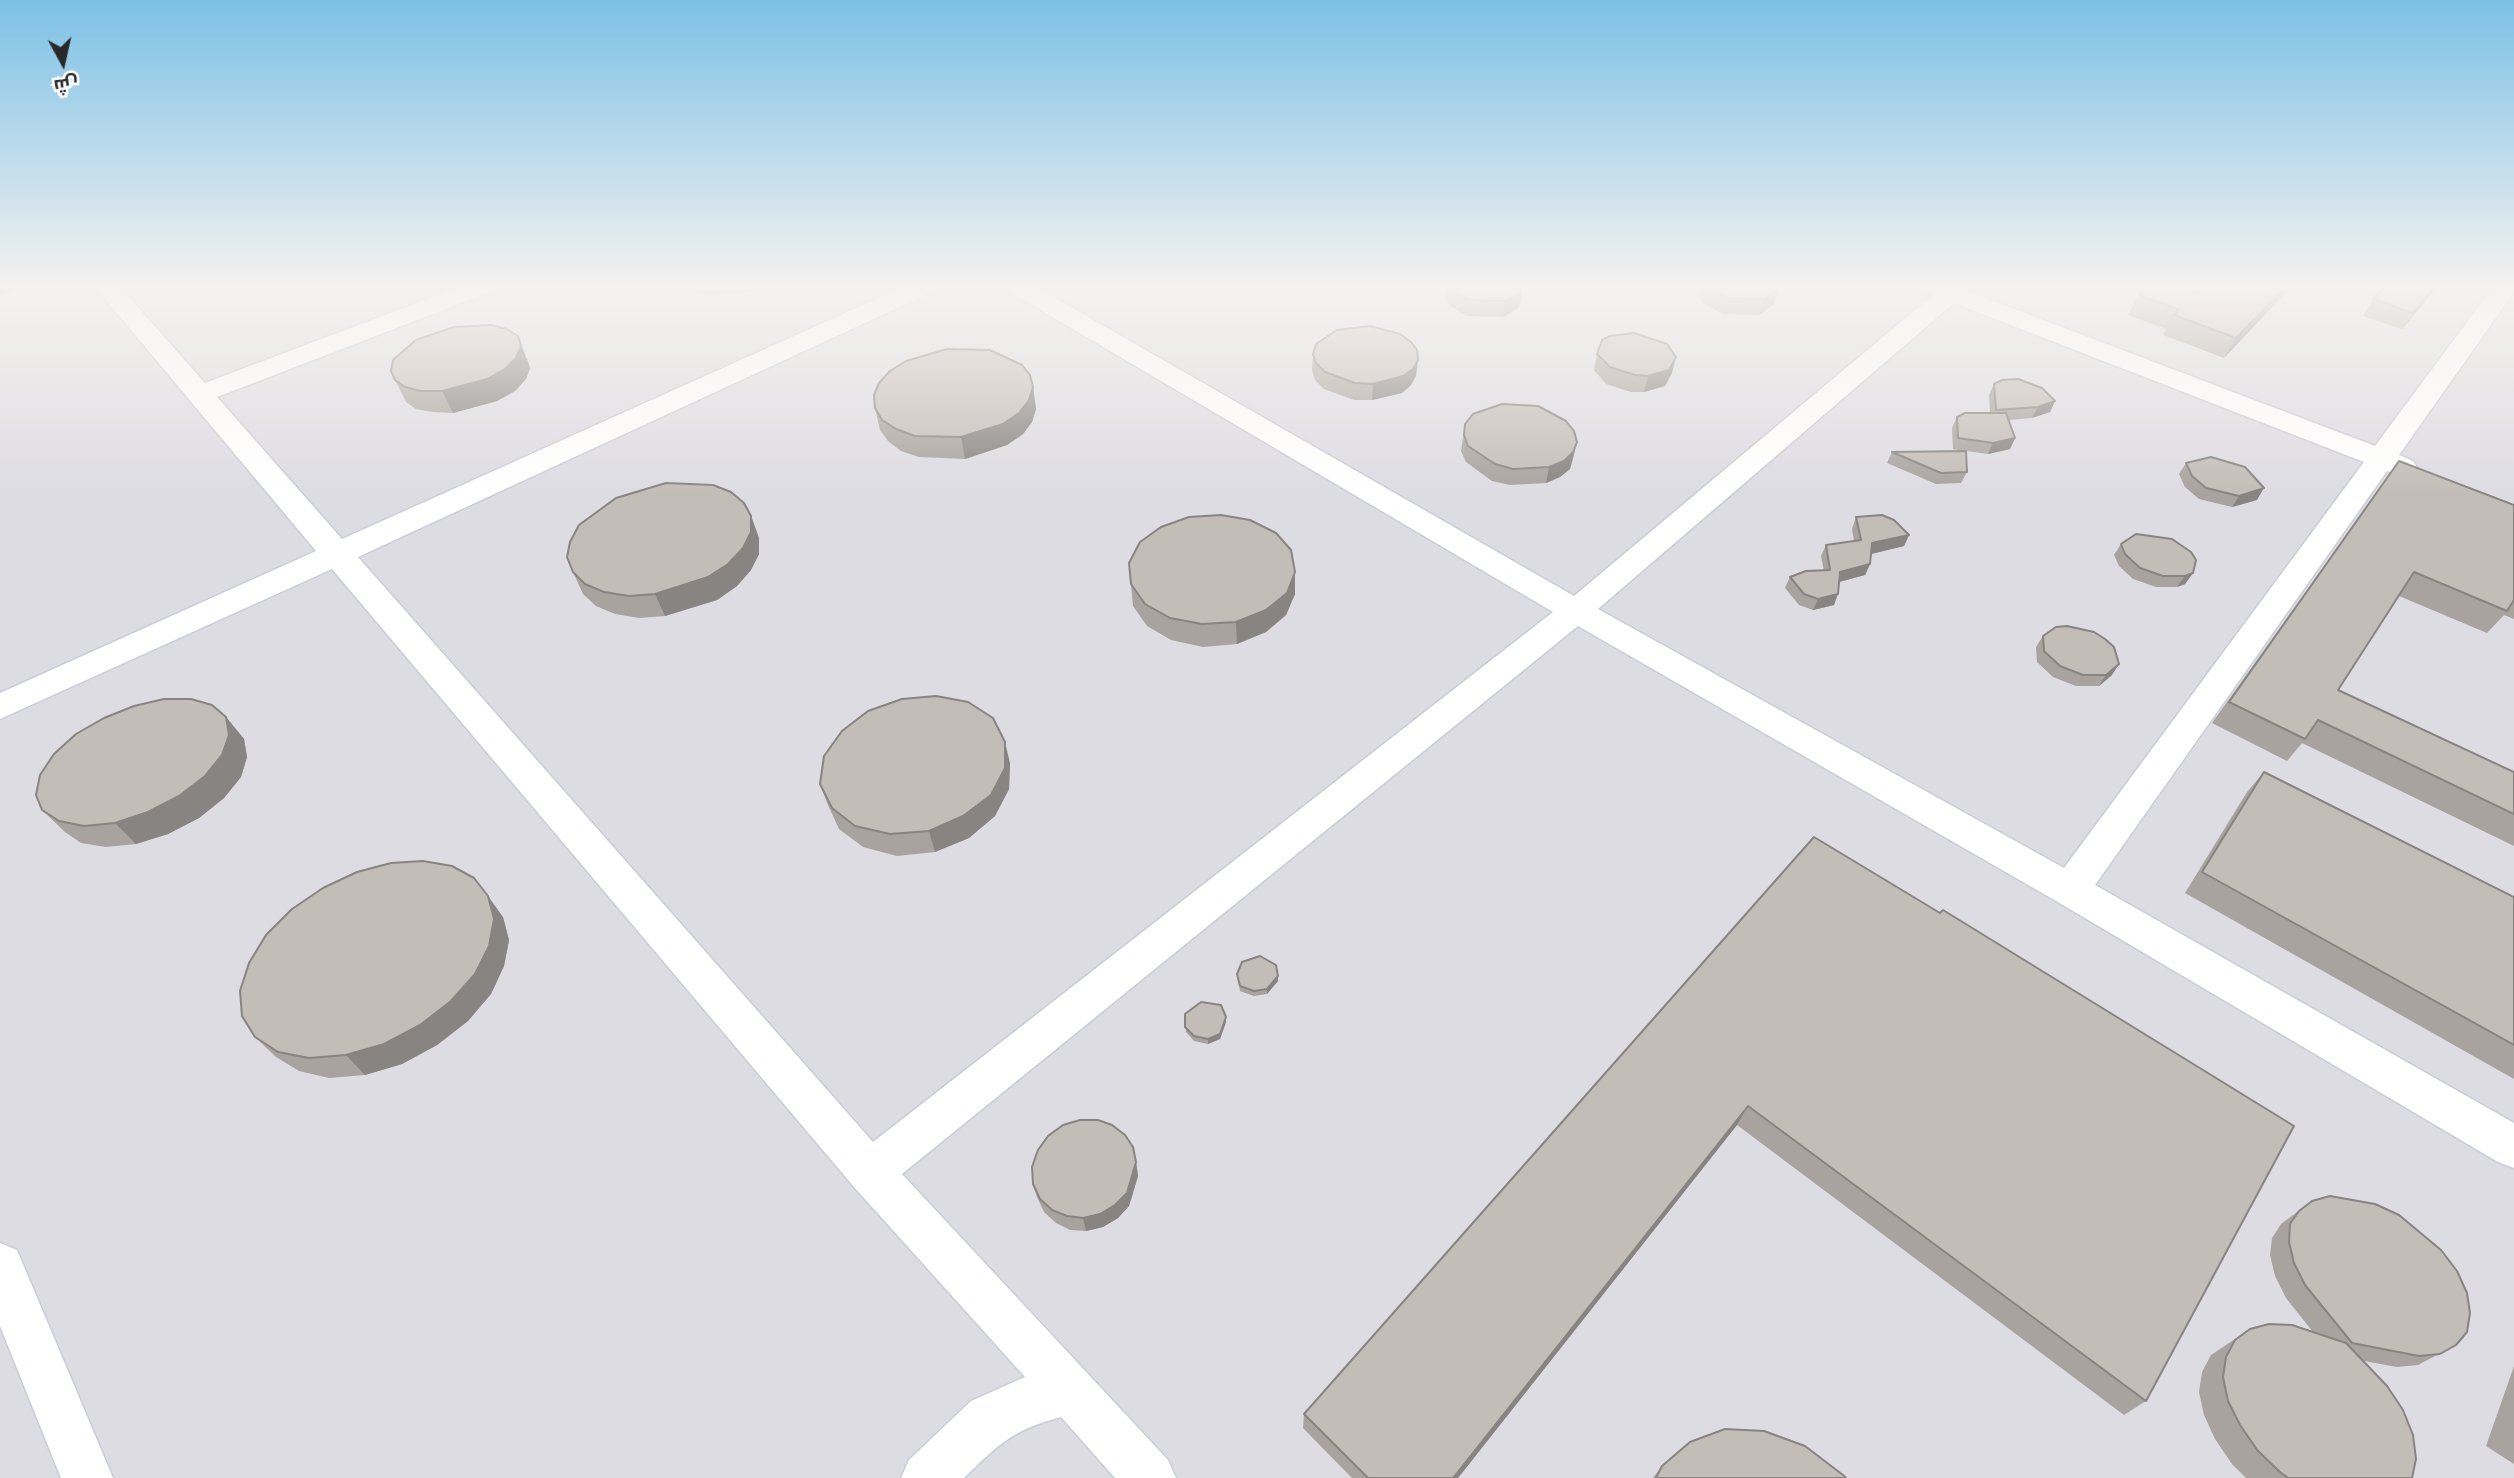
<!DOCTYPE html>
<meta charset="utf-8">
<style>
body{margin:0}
#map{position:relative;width:2514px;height:1478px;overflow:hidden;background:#eae2dc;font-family:Overpass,Cairo,sans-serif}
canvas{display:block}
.north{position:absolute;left:28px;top:28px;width:70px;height:70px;-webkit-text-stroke:5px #fff;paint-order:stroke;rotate:172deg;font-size:19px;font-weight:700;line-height:28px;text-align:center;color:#292929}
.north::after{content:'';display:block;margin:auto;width:24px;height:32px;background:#292929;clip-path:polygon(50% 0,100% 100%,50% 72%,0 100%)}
</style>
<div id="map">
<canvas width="2514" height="1478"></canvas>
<div class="north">ش</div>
</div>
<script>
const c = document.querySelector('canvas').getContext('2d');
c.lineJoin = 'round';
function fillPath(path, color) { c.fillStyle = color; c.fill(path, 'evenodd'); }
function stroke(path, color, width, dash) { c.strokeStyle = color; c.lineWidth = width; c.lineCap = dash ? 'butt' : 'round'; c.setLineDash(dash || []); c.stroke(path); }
const industrial = new Path2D(`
 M 0,287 L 2514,287 L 2514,1478 L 0,1478 Z`);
const minor = new Path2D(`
 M 95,287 L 120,287 L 205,383 L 459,287 L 493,287 L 490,292 L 217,397 L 342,539 L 903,287 L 935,287 L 932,292 L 358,557 L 873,1142 L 1553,612 L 1010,292 L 1007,287 L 1036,287 L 1574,596 L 1933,295 L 1922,287 L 1970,287 L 1967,291 L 2375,446 L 2493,287 L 2514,287 L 2514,292 L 2399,455 L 2413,461 L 2417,467 L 2413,473 L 2403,476 L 2387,471 L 2095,885 L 2514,1123 L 2514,1168 L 2498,1162 L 2056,901 L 1578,626 L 902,1174 L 1168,1460 L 1176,1478 L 1115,1478 L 1061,1417 C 1012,1430 999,1444 964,1478 L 901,1478 L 909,1460 L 971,1401 L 1025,1377 L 854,1187 L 332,569 L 0,719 L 0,693 L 316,551 ZM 1954,303 L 2364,462 L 2064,868 L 1598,609 Z
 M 0,1243 L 17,1250 L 113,1478 L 61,1478 L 0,1326 Z`);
const wall = new Path2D(`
 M 684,287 L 759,287 L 748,292 L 709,295 Z
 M 1446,287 L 1522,287 L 1520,302 L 1518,308 L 1503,317 L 1467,316 L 1450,306 L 1445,296 Z
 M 1699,287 L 1779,287 L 1774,304 L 1759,315 L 1723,314 L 1704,304 L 1697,294 Z
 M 2203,287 L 2291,287 L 2224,358 L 2163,335 L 2166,329 L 2128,315 L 2139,295 L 2198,292 Z
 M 2433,292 L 2402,329 L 2363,316 L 2373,299 Z
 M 1313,354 L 1416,376 L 1411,385 L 1402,393 L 1372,400 L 1354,400 L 1324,389 L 1315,380 L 1312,370 Z
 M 1597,354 L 1672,373 L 1665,386 L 1644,392 L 1631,392 L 1606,384 L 1594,370 Z
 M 527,358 L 530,368 L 526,379 L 515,391 L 497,401 L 453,413 L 432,412 L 416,409 L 406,402 L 395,380 Z
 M 1994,384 L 2055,401 L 2050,412 L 2032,418 L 2009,420 L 2015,438 L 2010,449 L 1988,454 L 1966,451 L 1967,472 L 1961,483 L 1936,484 L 1887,463 L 1892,452 L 1962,451 L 1953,449 L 1952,428 L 1957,417 L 1990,413 L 1989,395 Z
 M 1033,387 L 1036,409 L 1032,422 L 1023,434 L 1007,445 L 965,459 L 919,457 L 901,451 L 888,441 L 880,430 L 875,408 Z
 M 1465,424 L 1577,442 L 1573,458 L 1570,469 L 1560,477 L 1546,483 L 1510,485 L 1492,481 L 1466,462 L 1461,451 Z
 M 2399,461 L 2514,505 L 2514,619 L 2504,615 L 2487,633 L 2399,596 L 2338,690 L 2514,772 L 2514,846 L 2302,743 L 2287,761 L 2212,723 Z
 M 2186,463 L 2257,500 L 2232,507 L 2199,499 L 2185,487 L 2179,474 Z
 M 751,516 L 759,538 L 759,554 L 751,570 L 737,586 L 717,600 L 665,616 L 639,618 L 615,614 L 596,606 L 583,594 L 573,572 Z
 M 1856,517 L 1909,535 L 1904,546 L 1871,554 L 1870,564 L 1865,575 L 1839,582 L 1834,605 L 1813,610 L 1799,605 L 1785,588 L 1790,577 L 1824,571 L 1821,556 L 1826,545 L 1854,541 L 1852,529 Z
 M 2121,544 L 2193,573 L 2185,584 L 2177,587 L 2156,587 L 2133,579 L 2119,566 L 2114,555 Z
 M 1129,563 L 1295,572 L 1295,594 L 1286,615 L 1266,632 L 1237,644 L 1203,647 L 1171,640 L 1147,626 L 1133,606 Z
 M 2043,636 L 2112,675 L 2099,686 L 2076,686 L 2053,677 L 2037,662 L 2036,647 Z
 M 226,717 L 244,739 L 247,757 L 241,777 L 224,798 L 199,818 L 168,834 L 136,844 L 106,847 L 81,843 L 65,832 L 42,810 Z
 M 1010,763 L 1009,789 L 995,816 L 969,838 L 935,852 L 897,856 L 863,847 L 839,829 L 828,805 L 820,784 Z
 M 2264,772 L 2514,897 L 2514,1079 L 2185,893 L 2247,792 Z
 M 1814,837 L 2146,1401 L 2124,1415 L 1737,1125 L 1458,1478 L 1352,1478 L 1303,1428 L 1304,1414 Z
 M 503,917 L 509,940 L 504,966 L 491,994 L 468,1021 L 437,1045 L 402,1064 L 365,1075 L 329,1078 L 299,1071 L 276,1057 L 255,1037 Z
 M 1237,974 L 1278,976 L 1278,981 L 1267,994 L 1254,996 L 1240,991 Z
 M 1185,1014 L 1226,1022 L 1220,1039 L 1208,1044 L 1194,1041 L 1186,1032 Z
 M 1136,1162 L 1138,1176 L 1129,1206 L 1118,1218 L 1103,1227 L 1086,1231 L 1070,1230 L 1056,1223 L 1044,1212 L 1037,1197 L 1033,1184 Z
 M 2312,1201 L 2456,1345 L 2418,1365 L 2397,1367 L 2364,1361 L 2412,1478 L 2246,1478 L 2232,1464 L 2215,1439 L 2204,1415 L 2199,1392 L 2202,1372 L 2211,1355 L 2250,1329 L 2313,1332 L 2286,1298 L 2275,1276 L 2270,1255 L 2272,1238 L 2281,1224 Z
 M 2514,1366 L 2514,1464 L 2486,1446 Z
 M 1662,1466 L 1846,1478 L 1653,1478 Z`);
const shadedWall = new Path2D(`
 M 0,287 L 26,287 L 0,295 Z
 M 746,287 L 759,287 L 748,292 Z
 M 1522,287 L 1520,302 L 1518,308 L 1503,317 L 1505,301 Z
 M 2285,287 L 2291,287 L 2224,358 L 2236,338 Z
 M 2435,287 L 2436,287 L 2433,292 L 2402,329 L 2413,313 Z
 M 1779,288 L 1774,304 L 1759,315 L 1764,299 Z
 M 518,336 L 530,368 L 526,379 L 515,391 L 497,401 L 453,413 L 442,391 Z
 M 1676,357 L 1672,373 L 1665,386 L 1644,392 L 1648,376 Z
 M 1418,360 L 1416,376 L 1411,385 L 1402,393 L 1372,400 L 1373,384 Z
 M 1033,387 L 1036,409 L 1032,422 L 1023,434 L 1007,445 L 965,459 L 961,437 Z
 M 2055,401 L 2050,412 L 2032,418 L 2038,407 Z
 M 2015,438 L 2010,449 L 1988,454 L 1993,443 Z
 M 1577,442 L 1573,458 L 1570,469 L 1560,477 L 1546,483 L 1549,467 Z
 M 2264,488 L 2257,500 L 2232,507 L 2239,496 Z
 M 751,516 L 759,538 L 759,554 L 751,570 L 737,586 L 717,600 L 665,616 L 655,594 Z
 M 1909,535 L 1904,546 L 1867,555 L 1872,543 Z
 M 1870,564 L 1865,575 L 1835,583 L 1840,572 Z
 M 1295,572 L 1295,594 L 1286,615 L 1266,632 L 1237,644 L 1236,622 Z
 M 2193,573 L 2185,584 L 2177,587 L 2185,576 Z
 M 1838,594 L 1834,605 L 1813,610 L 1818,599 Z
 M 2119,664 L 2112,675 L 2099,686 L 2106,675 Z
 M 226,717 L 244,739 L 247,757 L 241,777 L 224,798 L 199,818 L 168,834 L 136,844 L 115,823 Z
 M 1005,742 L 1010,763 L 1009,789 L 995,816 L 969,838 L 935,852 L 929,831 Z
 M 488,896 L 503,917 L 509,940 L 504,966 L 491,994 L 468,1021 L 437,1045 L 402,1064 L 365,1075 L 346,1055 Z
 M 1278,976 L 1278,981 L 1267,994 L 1267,989 Z
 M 1226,1017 L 1226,1022 L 1220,1039 L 1208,1044 L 1208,1039 Z
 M 1748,1106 L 1737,1125 L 1458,1478 L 1453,1478 Z
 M 1136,1162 L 1138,1176 L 1129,1206 L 1118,1218 L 1103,1227 L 1086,1231 L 1083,1218 Z`);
const building = new Path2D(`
 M 1451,287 L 1522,287 L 1520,292 L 1505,301 L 1469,300 L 1452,290 Z
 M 1707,287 L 1779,287 L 1779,288 L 1764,299 L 1727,298 Z
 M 2147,287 L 2184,287 L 2198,292 L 2203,287 L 2285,287 L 2236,338 L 2174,315 L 2179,310 L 2139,295 Z
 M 2385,287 L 2435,287 L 2413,313 L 2373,299 Z
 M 491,325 L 507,329 L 518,336 L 521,346 L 516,358 L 505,369 L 487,379 L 442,391 L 421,391 L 405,387 L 395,380 L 391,371 L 393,360 L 416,340 L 454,327 Z
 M 1370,326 L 1400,334 L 1411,342 L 1417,350 L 1418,360 L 1413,369 L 1403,376 L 1373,384 L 1355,383 L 1325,372 L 1316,363 L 1313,354 L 1316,344 L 1337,330 Z
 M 1634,333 L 1667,344 L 1676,357 L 1669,370 L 1648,376 L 1635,375 L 1610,367 L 1597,354 L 1602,340 L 1610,336 Z
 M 947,349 L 990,350 L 1022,365 L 1030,375 L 1033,387 L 1029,400 L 1019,413 L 1003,424 L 961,437 L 915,436 L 896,429 L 882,420 L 875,408 L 874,395 L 879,383 L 890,371 L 906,361 Z
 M 2018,379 L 2042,388 L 2055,401 L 2038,407 L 1996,410 L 1994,384 L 2002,380 Z
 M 1502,404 L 1538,406 L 1566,421 L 1574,431 L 1577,442 L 1573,452 L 1564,461 L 1549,467 L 1513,469 L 1495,464 L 1468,446 L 1464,435 L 1465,424 L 1473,414 Z
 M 1965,413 L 2006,413 L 2015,438 L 1993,443 L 1958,438 L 1957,417 Z
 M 1966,451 L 1967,472 L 1941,473 L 1892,452 Z
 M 2211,457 L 2245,467 L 2264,488 L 2239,496 L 2206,488 L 2192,476 L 2186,463 Z
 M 2399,461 L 2514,505 L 2514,600 L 2507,611 L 2414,572 L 2338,690 L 2514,772 L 2514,814 L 2318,720 L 2305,739 L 2229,702 Z
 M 666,483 L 713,485 L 731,492 L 744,503 L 751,516 L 751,532 L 743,548 L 728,564 L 708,577 L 655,594 L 629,596 L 604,592 L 585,584 L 573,572 L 567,557 L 570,542 L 579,525 L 616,498 Z
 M 1221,515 L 1250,520 L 1276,533 L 1291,550 L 1295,572 L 1287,593 L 1266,610 L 1236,622 L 1202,624 L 1170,618 L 1145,604 L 1131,584 L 1129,563 L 1140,542 L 1161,527 L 1189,517 Z
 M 1882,515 L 1894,520 L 1909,535 L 1872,543 L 1870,564 L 1840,572 L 1838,594 L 1818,599 L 1804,594 L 1790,577 L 1806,571 L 1830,570 L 1826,545 L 1861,540 L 1856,517 Z
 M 2136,534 L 2172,539 L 2191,552 L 2196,560 L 2193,573 L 2185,576 L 2163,576 L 2140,568 L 2125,554 L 2121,544 Z
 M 2067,626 L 2094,632 L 2105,639 L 2114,647 L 2119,664 L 2106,675 L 2083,675 L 2060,666 L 2044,651 L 2043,636 L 2056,627 Z
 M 936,696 L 968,702 L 993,718 L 1005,742 L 1005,768 L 991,795 L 963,816 L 929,831 L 890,834 L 855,826 L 832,808 L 820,784 L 824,756 L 842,731 L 868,711 L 902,699 Z
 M 164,699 L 191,699 L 212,705 L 226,717 L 229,735 L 222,755 L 205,776 L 179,796 L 148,812 L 115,823 L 84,826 L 59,821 L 42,810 L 36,795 L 40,775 L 54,754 L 76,734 L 104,718 L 134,706 Z
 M 2264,772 L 2514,897 L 2514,1045 L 2202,872 Z
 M 1814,837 L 1940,913 L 1943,910 L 2294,1126 L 2146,1401 L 1748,1106 L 1453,1478 L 1368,1478 L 1304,1414 Z
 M 423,861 L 452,866 L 474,878 L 488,896 L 494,919 L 489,946 L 475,974 L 451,1001 L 420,1025 L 384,1044 L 346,1055 L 309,1058 L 278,1052 L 255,1037 L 242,1016 L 240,991 L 249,963 L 266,935 L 292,909 L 323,888 L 357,872 L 391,863 Z
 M 1260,956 L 1276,965 L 1278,976 L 1267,989 L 1254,991 L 1240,986 L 1237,974 L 1242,962 Z
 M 1201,1002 L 1221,1005 L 1226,1017 L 1220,1034 L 1208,1039 L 1194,1036 L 1185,1027 L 1185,1014 Z
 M 1080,1120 L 1098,1120 L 1112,1125 L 1125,1135 L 1133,1147 L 1136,1162 L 1127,1193 L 1115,1205 L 1100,1214 L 1083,1218 L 1067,1216 L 1052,1210 L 1040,1199 L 1033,1184 L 1032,1167 L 1038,1150 L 1048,1136 L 1063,1125 Z
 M 2330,1196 L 2375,1204 L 2399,1215 L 2441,1250 L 2457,1271 L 2467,1293 L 2470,1313 L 2467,1332 L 2456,1345 L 2440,1354 L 2419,1356 L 2352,1343 L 2305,1285 L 2294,1263 L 2289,1242 L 2290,1224 L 2299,1211 L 2312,1201 Z
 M 2269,1324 L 2292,1325 L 2346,1343 L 2387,1386 L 2403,1410 L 2413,1435 L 2416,1459 L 2412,1478 L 2288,1478 L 2280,1472 L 2258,1451 L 2240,1425 L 2228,1401 L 2223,1377 L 2226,1357 L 2235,1340 L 2250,1329 Z
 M 1725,1429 L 1764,1431 L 1805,1446 L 1843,1475 L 1846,1478 L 1656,1478 L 1662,1466 L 1690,1442 Z`);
fillPath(industrial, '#dddce3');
stroke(minor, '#c8cdd6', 3);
fillPath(minor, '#fff');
fillPath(wall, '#a8a39e');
fillPath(shadedWall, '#888481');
fillPath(building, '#c3bdb8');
stroke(building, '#888481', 2);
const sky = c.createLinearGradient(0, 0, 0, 494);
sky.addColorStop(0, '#7bc1e6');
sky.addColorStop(0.58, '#f6f2ef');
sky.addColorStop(1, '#f6f2ef00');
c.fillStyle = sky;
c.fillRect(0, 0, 2514, 494);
</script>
